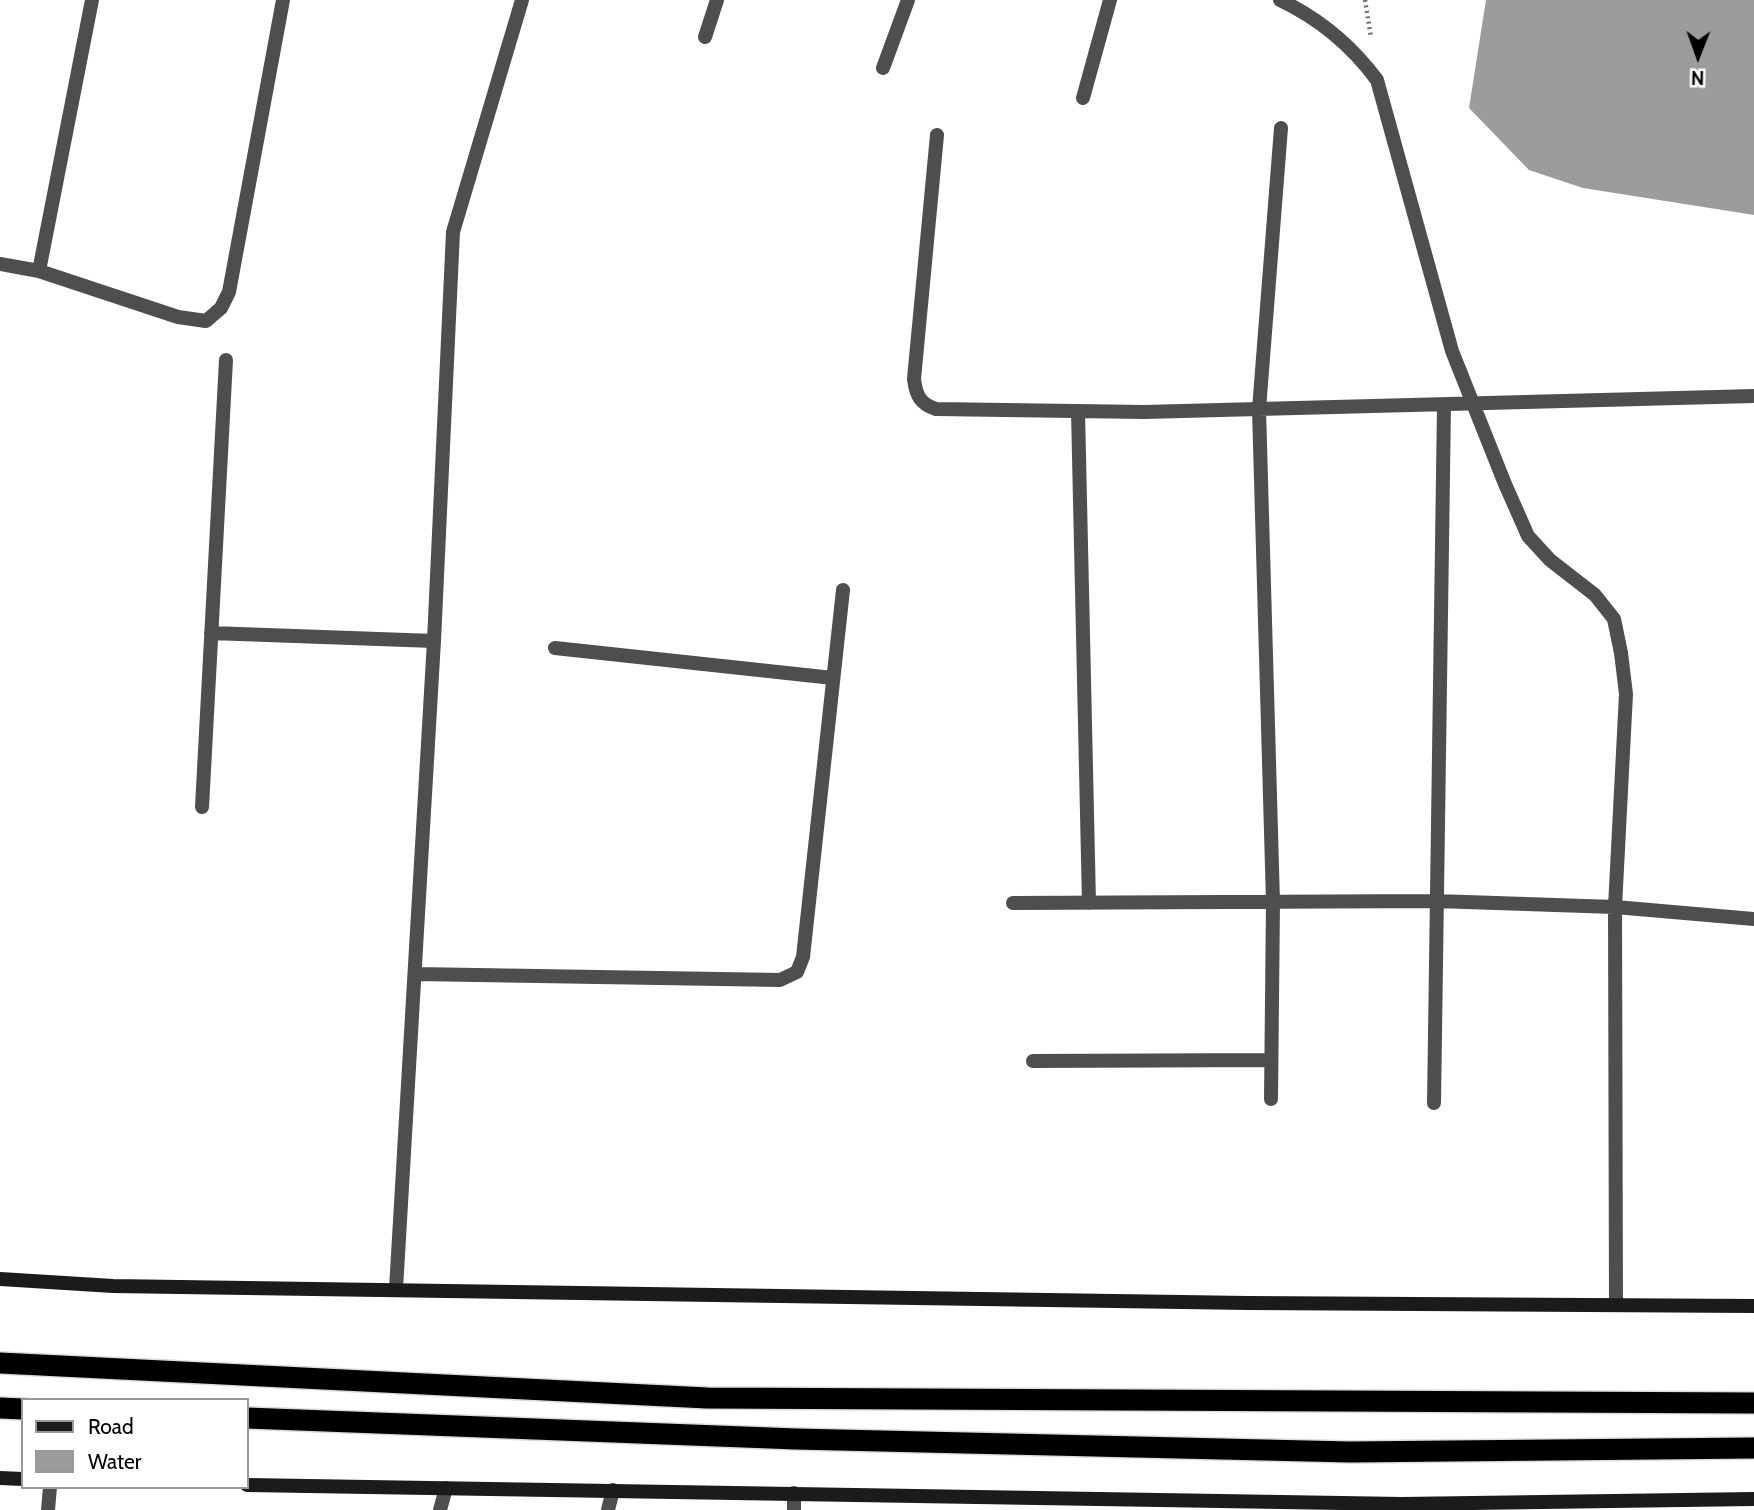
<!DOCTYPE html>
<style>
body{margin:0}
#map{position:relative;width:1754px;height:1510px;overflow:hidden;background:#fff;font-family:Cabin,sans-serif}
canvas{display:block}
.legend{position:absolute;left:21px;top:1398px;width:228px;height:91px;box-sizing:border-box;background:#fff;border:2px solid #999;margin:0;padding:9px 12px;list-style:none;font-size:21px;color:#000}
.legend li{display:flex;align-items:center;gap:14px;height:35px}
.legend b{width:35px;border:2px solid #999}
.north{position:absolute;left:1663px;top:21px;width:70px;height:70px;-webkit-text-stroke:5px #fff;paint-order:stroke;rotate:181deg;font-size:19px;font-weight:700;line-height:28px;text-align:center;color:#000}
.north::after{content:'';display:block;margin:auto;width:24px;height:32px;background:#000;clip-path:polygon(50% 0,100% 100%,50% 72%,0 100%)}
</style>
<div id="map">
<canvas width="1754" height="1510"></canvas>
<ul class="legend">
<li><b style="height:9px;background:#1b1b1b"></b>Road</li>
<li><b style="height:19px;background:#9c9c9c"></b>Water</li>
</ul>
<div class="north">N</div>
</div>
<script>
const c = document.querySelector('canvas').getContext('2d');
c.lineJoin = 'round';
function fillPath(path, color) { c.fillStyle = color; c.fill(path, 'evenodd'); }
function stroke(path, color, width, dash) { c.strokeStyle = color; c.lineWidth = width; c.lineCap = dash ? 'butt' : 'round'; c.setLineDash(dash || []); c.stroke(path); }
const water = new Path2D(`
 M 1486,0 L 1754,0 L 1754,215 L 1583,188 L 1529,170 L 1469,108 Z`);
const path = new Path2D(`
 M 1365,0 L 1371,37`);
const street = new Path2D(`
 M 1280,0 C 1320,19 1351,45 1377,80 L 1452,351 L 1505,484 L 1528,536 L 1550,560 L 1595,595 L 1614,619 L 1621,653 L 1626,694 L 1615,907 L 1616,1305
 M 705,37 L 717,0
 M 883,68 L 908,0
 M 1083,98 L 1110,0
 M 937,135 L 914,379 C 916,395 920,404 936,409 L 1144,412 L 1754,396
 M 0,264 L 39,271 L 178,317 L 206,321 L 221,308 L 229,292 L 283,0
 M 39,271 L 92,0
 M 1078,411 L 1089,903
 M 211,633 L 434,641
 M 555,648 L 833,678
 M 202,807 L 226,360
 M 1013,903 L 1436,901 L 1615,907 L 1754,919
 M 416,974 L 780,980 L 797,972 L 803,957 L 843,590
 M 1033,1061 L 1271,1060
 M 1271,1099 L 1273,902 L 1259,409 L 1281,128
 M 1434,1103 L 1444,405
 M 396,1289 L 434,641 L 453,232 L 522,0
 M 794,1493 L 794,1510
 M 48,1510 L 50,1487
 M 440,1510 L 446,1488
 M 608,1510 L 613,1490`);
const secondary = new Path2D(`
 M 0,1279 L 113,1286 L 1248,1303 L 1754,1306
 M 0,1478 L 23,1479
 M 247,1485 L 1402,1504 L 1754,1499`);
const highway = new Path2D(`
 M 0,1363 L 707,1398 L 1754,1403
 M 0,1408 L 23,1409
 M 247,1418 L 796,1439 L 1350,1452 L 1754,1448`);
fillPath(water, '#9c9c9c');
stroke(highway, '#dbdbdb', 24);
stroke(path, '#707070', 4.5, [2, 3.5]);
stroke(street, '#4e4e4e', 14);
stroke(secondary, '#1b1b1b', 14);
stroke(highway, '#000', 21);
</script>
